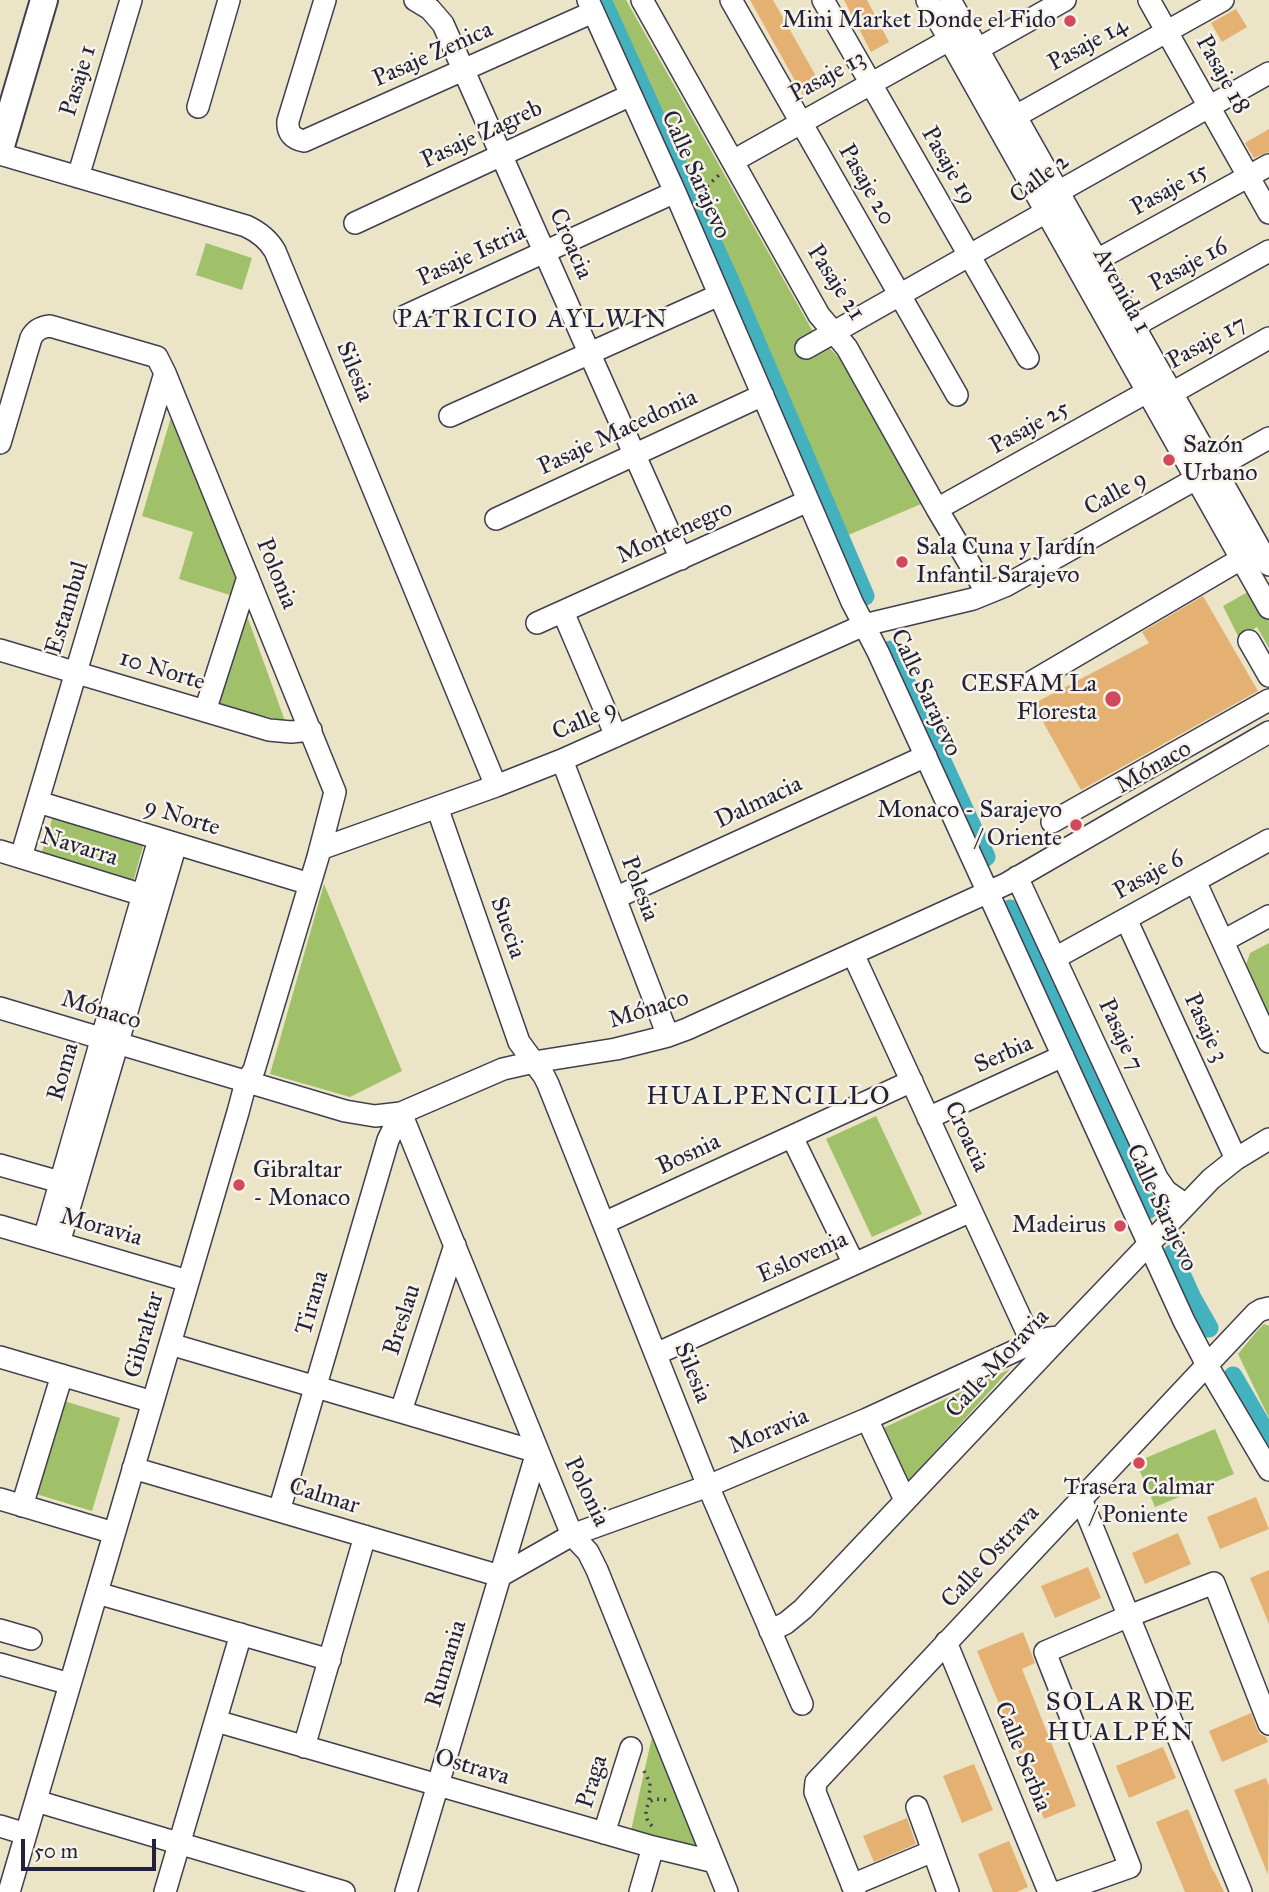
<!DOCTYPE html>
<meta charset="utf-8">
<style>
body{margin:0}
#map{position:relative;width:1269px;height:1892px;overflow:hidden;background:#ebe4c6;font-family:"IM FELL Great Primer",serif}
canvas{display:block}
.scale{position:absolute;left:21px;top:1839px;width:135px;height:32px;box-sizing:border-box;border:4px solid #22223b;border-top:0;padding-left:9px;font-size:21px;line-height:24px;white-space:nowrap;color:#22223b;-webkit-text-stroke:5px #f7f3e8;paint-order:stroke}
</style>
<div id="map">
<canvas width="1269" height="1892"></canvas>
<div class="scale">50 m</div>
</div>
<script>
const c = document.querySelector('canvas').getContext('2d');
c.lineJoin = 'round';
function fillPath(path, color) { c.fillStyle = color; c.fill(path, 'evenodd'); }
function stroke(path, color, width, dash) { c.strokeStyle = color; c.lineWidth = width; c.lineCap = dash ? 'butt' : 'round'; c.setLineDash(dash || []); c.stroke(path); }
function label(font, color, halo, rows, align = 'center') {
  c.font = font + ' "IM FELL Great Primer",serif'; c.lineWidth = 5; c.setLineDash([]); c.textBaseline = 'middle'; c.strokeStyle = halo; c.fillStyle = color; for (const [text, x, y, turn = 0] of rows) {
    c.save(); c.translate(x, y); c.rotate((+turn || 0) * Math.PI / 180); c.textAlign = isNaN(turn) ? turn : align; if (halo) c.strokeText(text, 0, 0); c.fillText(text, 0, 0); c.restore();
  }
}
const green = new Path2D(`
 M 594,0 L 626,0 L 812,330 L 844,363 L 921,504 L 839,539 Z
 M 206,243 L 252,258 L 242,290 L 196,275 Z
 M 171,417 L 238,580 L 233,596 L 179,579 L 193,532 L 142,516 Z
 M 1253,589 L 1269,617 L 1269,648 L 1257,627 L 1239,638 L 1223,606 Z
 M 242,602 L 285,721 L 218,705 Z
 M 53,816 L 144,843 L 133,882 L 41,855 Z
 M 324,884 L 402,1071 L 350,1097 L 270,1074 Z
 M 1269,943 L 1269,1015 L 1246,965 L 1250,953 Z
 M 876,1116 L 922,1214 L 872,1237 L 826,1139 Z
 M 1264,1324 L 1269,1326 L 1269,1418 L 1238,1354 L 1257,1331 Z
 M 1010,1369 L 904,1486 L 879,1430 Z
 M 64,1401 L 120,1418 L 92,1511 L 36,1494 Z
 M 1215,1429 L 1234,1474 L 1155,1507 L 1136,1462 Z
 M 654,1728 L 710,1868 L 628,1844 Z`);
const canal = new Path2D(`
 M 602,0 L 730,281 L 865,596
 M 891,650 L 986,857
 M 1010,909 L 1149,1209
 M 1172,1254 L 1192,1298 L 1209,1328
 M 1233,1376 L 1269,1438`);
const building = new Path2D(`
 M 750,0 L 773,0 L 821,85 L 803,95 Z
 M 844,0 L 867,0 L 889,42 L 871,52 Z
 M 1236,9 L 1247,27 L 1222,42 L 1211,23 Z
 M 1269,129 L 1269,152 L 1254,158 L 1245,143 Z
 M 1203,596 L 1258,691 L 1081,790 L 1033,704 L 1149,643 L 1142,632 Z
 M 1256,1497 L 1269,1529 L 1220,1549 L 1207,1517 Z
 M 1178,1533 L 1191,1564 L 1145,1584 L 1132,1553 Z
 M 1088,1567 L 1101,1598 L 1055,1618 L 1041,1586 Z
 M 1269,1570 L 1269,1624 L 1250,1578 Z
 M 1023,1632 L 1035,1663 L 1022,1669 L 1076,1806 L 1044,1819 L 1026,1772 L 1027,1771 L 977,1651 Z
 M 1251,1713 L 1257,1729 L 1260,1734 L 1266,1737 L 1268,1742 L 1222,1762 L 1209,1731 Z
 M 1163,1747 L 1176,1778 L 1129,1798 L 1116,1766 Z
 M 974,1764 L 993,1810 L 962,1823 L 943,1776 Z
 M 1266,1778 L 1269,1786 L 1268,1875 L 1234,1790 Z
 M 1188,1809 L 1213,1871 L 1214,1871 L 1224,1892 L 1185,1892 L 1156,1822 Z
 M 907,1818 L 916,1844 L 874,1862 L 863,1836 Z
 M 1009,1841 L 1028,1887 L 1017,1892 L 993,1892 L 978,1854 Z`);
const path = new Path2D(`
 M 697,196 L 719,175
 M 644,1771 L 650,1783 L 649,1802
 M 652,1826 C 644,1818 645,1812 649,1802 L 655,1799 L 669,1800`);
const minor = new Path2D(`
 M 325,0 L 288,121 C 287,133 293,139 304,141 L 593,12
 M 415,0 L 430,9 L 443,24 L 681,559
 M 588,0 L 675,192 L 852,602 L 878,652 L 1184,1321 L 1207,1365 L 1269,1470
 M 642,0 L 819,315 L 847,348 L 937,509 L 987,593
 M 731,0 L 957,395
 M 823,0 L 1028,358
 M 927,0 L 1269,608
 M 950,0 L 1269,565
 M 1149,0 L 1269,213
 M 978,49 L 1065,0
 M 198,107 L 229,0
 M 1016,116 L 1223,0
 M 0,154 L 246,226 C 259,232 268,239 275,251 L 496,786
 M 733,161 L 949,40
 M 78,177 L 131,0
 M 355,223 L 631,95
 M 1097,260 L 1269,165
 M 405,316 L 675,192
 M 1134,326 L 1269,251
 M 806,348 L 1046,212 L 1058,192 L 1269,73
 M 1172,393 L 1269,338
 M 450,416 L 719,295
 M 0,443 L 31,338 C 35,330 41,327 50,326 L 157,357 L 165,373 L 335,792 L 318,857 L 254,1070 L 246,1082 L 238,1112 L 9,1892
 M 937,509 L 1147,392
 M 496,519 L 763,395
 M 563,612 L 616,736
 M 537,623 L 808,501
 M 1249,641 L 1269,676
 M 0,650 L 269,730 L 291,732 L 311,730
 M 1033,681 L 1241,559
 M 205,711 L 248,577
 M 562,760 L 668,1036
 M 38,802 L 310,884
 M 437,807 L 519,1042 L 544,1076 L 548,1084 L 708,1486 L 802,1704
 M 1052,822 L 1269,700
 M 320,849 L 496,786 L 562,760 L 864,625 L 973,599 L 1005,586 L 1269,438
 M 0,851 L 143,895
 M 21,857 L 165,373
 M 1017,877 L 1157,1178 L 1166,1191 L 1186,1205
 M 1195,881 L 1269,1042
 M 615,898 L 926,756
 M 1126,919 L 1236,1159
 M 1223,941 L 1269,916
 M 853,954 L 1032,1343
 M 1055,958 L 1269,840
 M 0,1008 L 345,1111 L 375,1116 L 401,1113 L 503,1069 L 534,1062 L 616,1049 L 668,1036 L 687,1029 L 1006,884 L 1269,732
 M 401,1113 L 572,1535 L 588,1552 L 597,1570 L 727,1892
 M 928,1118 L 1063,1056
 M 792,1137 L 854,1264
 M 0,1165 L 60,1182
 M 604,1223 L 912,1081
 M 0,1226 L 188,1281
 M 44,1239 L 159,839
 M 59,1243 L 176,844
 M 170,1344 L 537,1452 L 406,1892
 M 656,1354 L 971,1211
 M 0,1357 L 153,1402
 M 401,1411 L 455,1245
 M 867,1419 L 905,1500
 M 133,1468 L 500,1576 L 572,1535 L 708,1486 L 867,1419 L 1032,1343 L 1049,1338 L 1060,1337
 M 0,1499 L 114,1533
 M 1081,1499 L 1241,1892
 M 22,1506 L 62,1375
 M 279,1511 L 388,1140 L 401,1113
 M 97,1593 L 330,1660
 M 0,1630 L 31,1639
 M 770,1631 L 786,1623 L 803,1609 L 1060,1337 L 1211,1179 L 1236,1159 L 1269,1139
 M 946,1642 L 1049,1892
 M 0,1664 L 70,1684
 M 216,1721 L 653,1847 L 715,1862
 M 304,1747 L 365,1536
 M 36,1801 L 344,1892
 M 917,1807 L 948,1892
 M 0,1826 L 26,1834
 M 604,1833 L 631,1748
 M 852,1885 L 933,1851
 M 165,1892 L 241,1634
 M 640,1892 L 653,1847
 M 855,1892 L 815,1792 L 816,1782 L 1207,1365 L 1256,1313 L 1261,1310 L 1269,1308
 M 1059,1892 L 1130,1867 L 1045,1652 L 1129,1616 L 1214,1583 L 1269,1724`);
const major = new Path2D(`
 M 0,149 L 44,0`);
const markers = [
 [1070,21,7,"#d1495b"],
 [1169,460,7,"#d1495b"],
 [902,562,7,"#d1495b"],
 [1113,699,9,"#d1495b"],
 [1076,825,7,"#d1495b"],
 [239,1185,7,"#d1495b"],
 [1120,1226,7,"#d1495b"],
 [1139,1463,7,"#d1495b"]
];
const poiNames = [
 ["Mini Market Donde el Fido",1056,21],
 ["Sazón",1183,446,"left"],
 ["Urbano",1183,474,"left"],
 ["Sala Cuna y Jardín",916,548,"left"],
 ["Infantil Sarajevo",916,576,"left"],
 ["CESFAM La",1097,685],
 ["Floresta",1097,713],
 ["Monaco - Sarajevo",1062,811],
 ["/ Oriente",1062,839],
 ["Gibraltar",253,1171,"left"],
 ["- Monaco",253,1199,"left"],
 ["Madeirus",1106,1226],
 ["Trasera Calmar",1139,1488,"center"],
 ["/ Poniente",1139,1516,"center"]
];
const streetNames = [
 ["Pasaje 14",1088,45,-29],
 ["Pasaje Zenica",433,55,-24],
 ["Pasaje 18",1222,75,61],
 ["Pasaje 13",828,77,-29],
 ["Pasaje 1",79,81,-73],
 ["Pasaje Zagreb",482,135,-25],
 ["Pasaje 19",948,166,60],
 ["Calle Sarajevo",695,175,66],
 ["Calle 2",1040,179,-37],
 ["Pasaje 20",866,185,60],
 ["Pasaje 15",1170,190,-29],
 ["Croacia",570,244,66],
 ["Pasaje Istria",472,256,-25],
 ["Pasaje 16",1189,266,-29],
 ["Pasaje 21",835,283,57],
 ["Avenida 1",1121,291,61],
 ["Pasaje 17",1207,343,-29],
 ["Silesia",354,372,68],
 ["Pasaje 25",1030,428,-29],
 ["Pasaje Macedonia",618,433,-25],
 ["Calle 9",1116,494,-29],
 ["Montenegro",675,533,-24],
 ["Polonia",276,574,68],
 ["Estambul",68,608,-73],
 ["10 Norte",162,671,17],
 ["Calle Sarajevo",925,693,65],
 ["Calle 9",585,721,-23],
 ["Mónaco",1154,768,-30],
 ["Dalmacia",759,803,-25],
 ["9 Norte",182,818,17],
 ["Navarra",79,848,17],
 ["Pasaje 6",1149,876,-29],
 ["Polesia",639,889,69],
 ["Suecia",507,928,71],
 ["Mónaco",649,1010,-17],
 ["Mónaco",101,1011,17],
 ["Pasaje 3",1205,1028,65],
 ["Pasaje 7",1120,1035,65],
 ["Serbia",1004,1055,-24],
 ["Roma",64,1072,-74],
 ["Croacia",966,1137,65],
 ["Bosnia",689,1155,-25],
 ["Calle Sarajevo",1161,1208,65],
 ["Moravia",101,1228,16],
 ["Eslovenia",803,1258,-24],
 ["Tirana",313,1303,-74],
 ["Breslau",403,1320,-72],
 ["Gibraltar",145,1335,-74],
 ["Calle Moravia",998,1364,-47],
 ["Silesia",692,1373,68],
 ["Moravia",769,1432,-23],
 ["Polonia",586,1492,64],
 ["Calmar",324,1497,17],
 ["Calle Ostrava",991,1557,-47],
 ["Rumania",447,1664,-73],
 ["Calle Serbia",1022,1757,68],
 ["Ostrava",472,1768,16],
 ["Praga",593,1782,-73]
];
const neighbourhoodNames = [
 ["PATRICIO AYLWIN",533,321],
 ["HUALPENCILLO",769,1098],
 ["SOLAR DE",1121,1704],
 ["HUALPÉN",1121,1734]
];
fillPath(green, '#a0c16a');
stroke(canal, '#43b2be', 19);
fillPath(building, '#e4b172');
stroke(minor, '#403f50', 24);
stroke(major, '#403f50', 30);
stroke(path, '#403f50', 3.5, [2, 5]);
stroke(minor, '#fff', 21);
stroke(major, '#fff', 26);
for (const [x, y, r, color] of markers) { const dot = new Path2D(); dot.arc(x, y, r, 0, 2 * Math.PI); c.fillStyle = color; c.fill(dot); stroke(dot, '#f7f3e8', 2.5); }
label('24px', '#22223b', '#f7f3e8', poiNames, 'right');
label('24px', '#22223b', '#f7f3e8', streetNames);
c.letterSpacing = '2px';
label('26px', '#22223b', '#f7f3e8', neighbourhoodNames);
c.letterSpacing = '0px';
</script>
